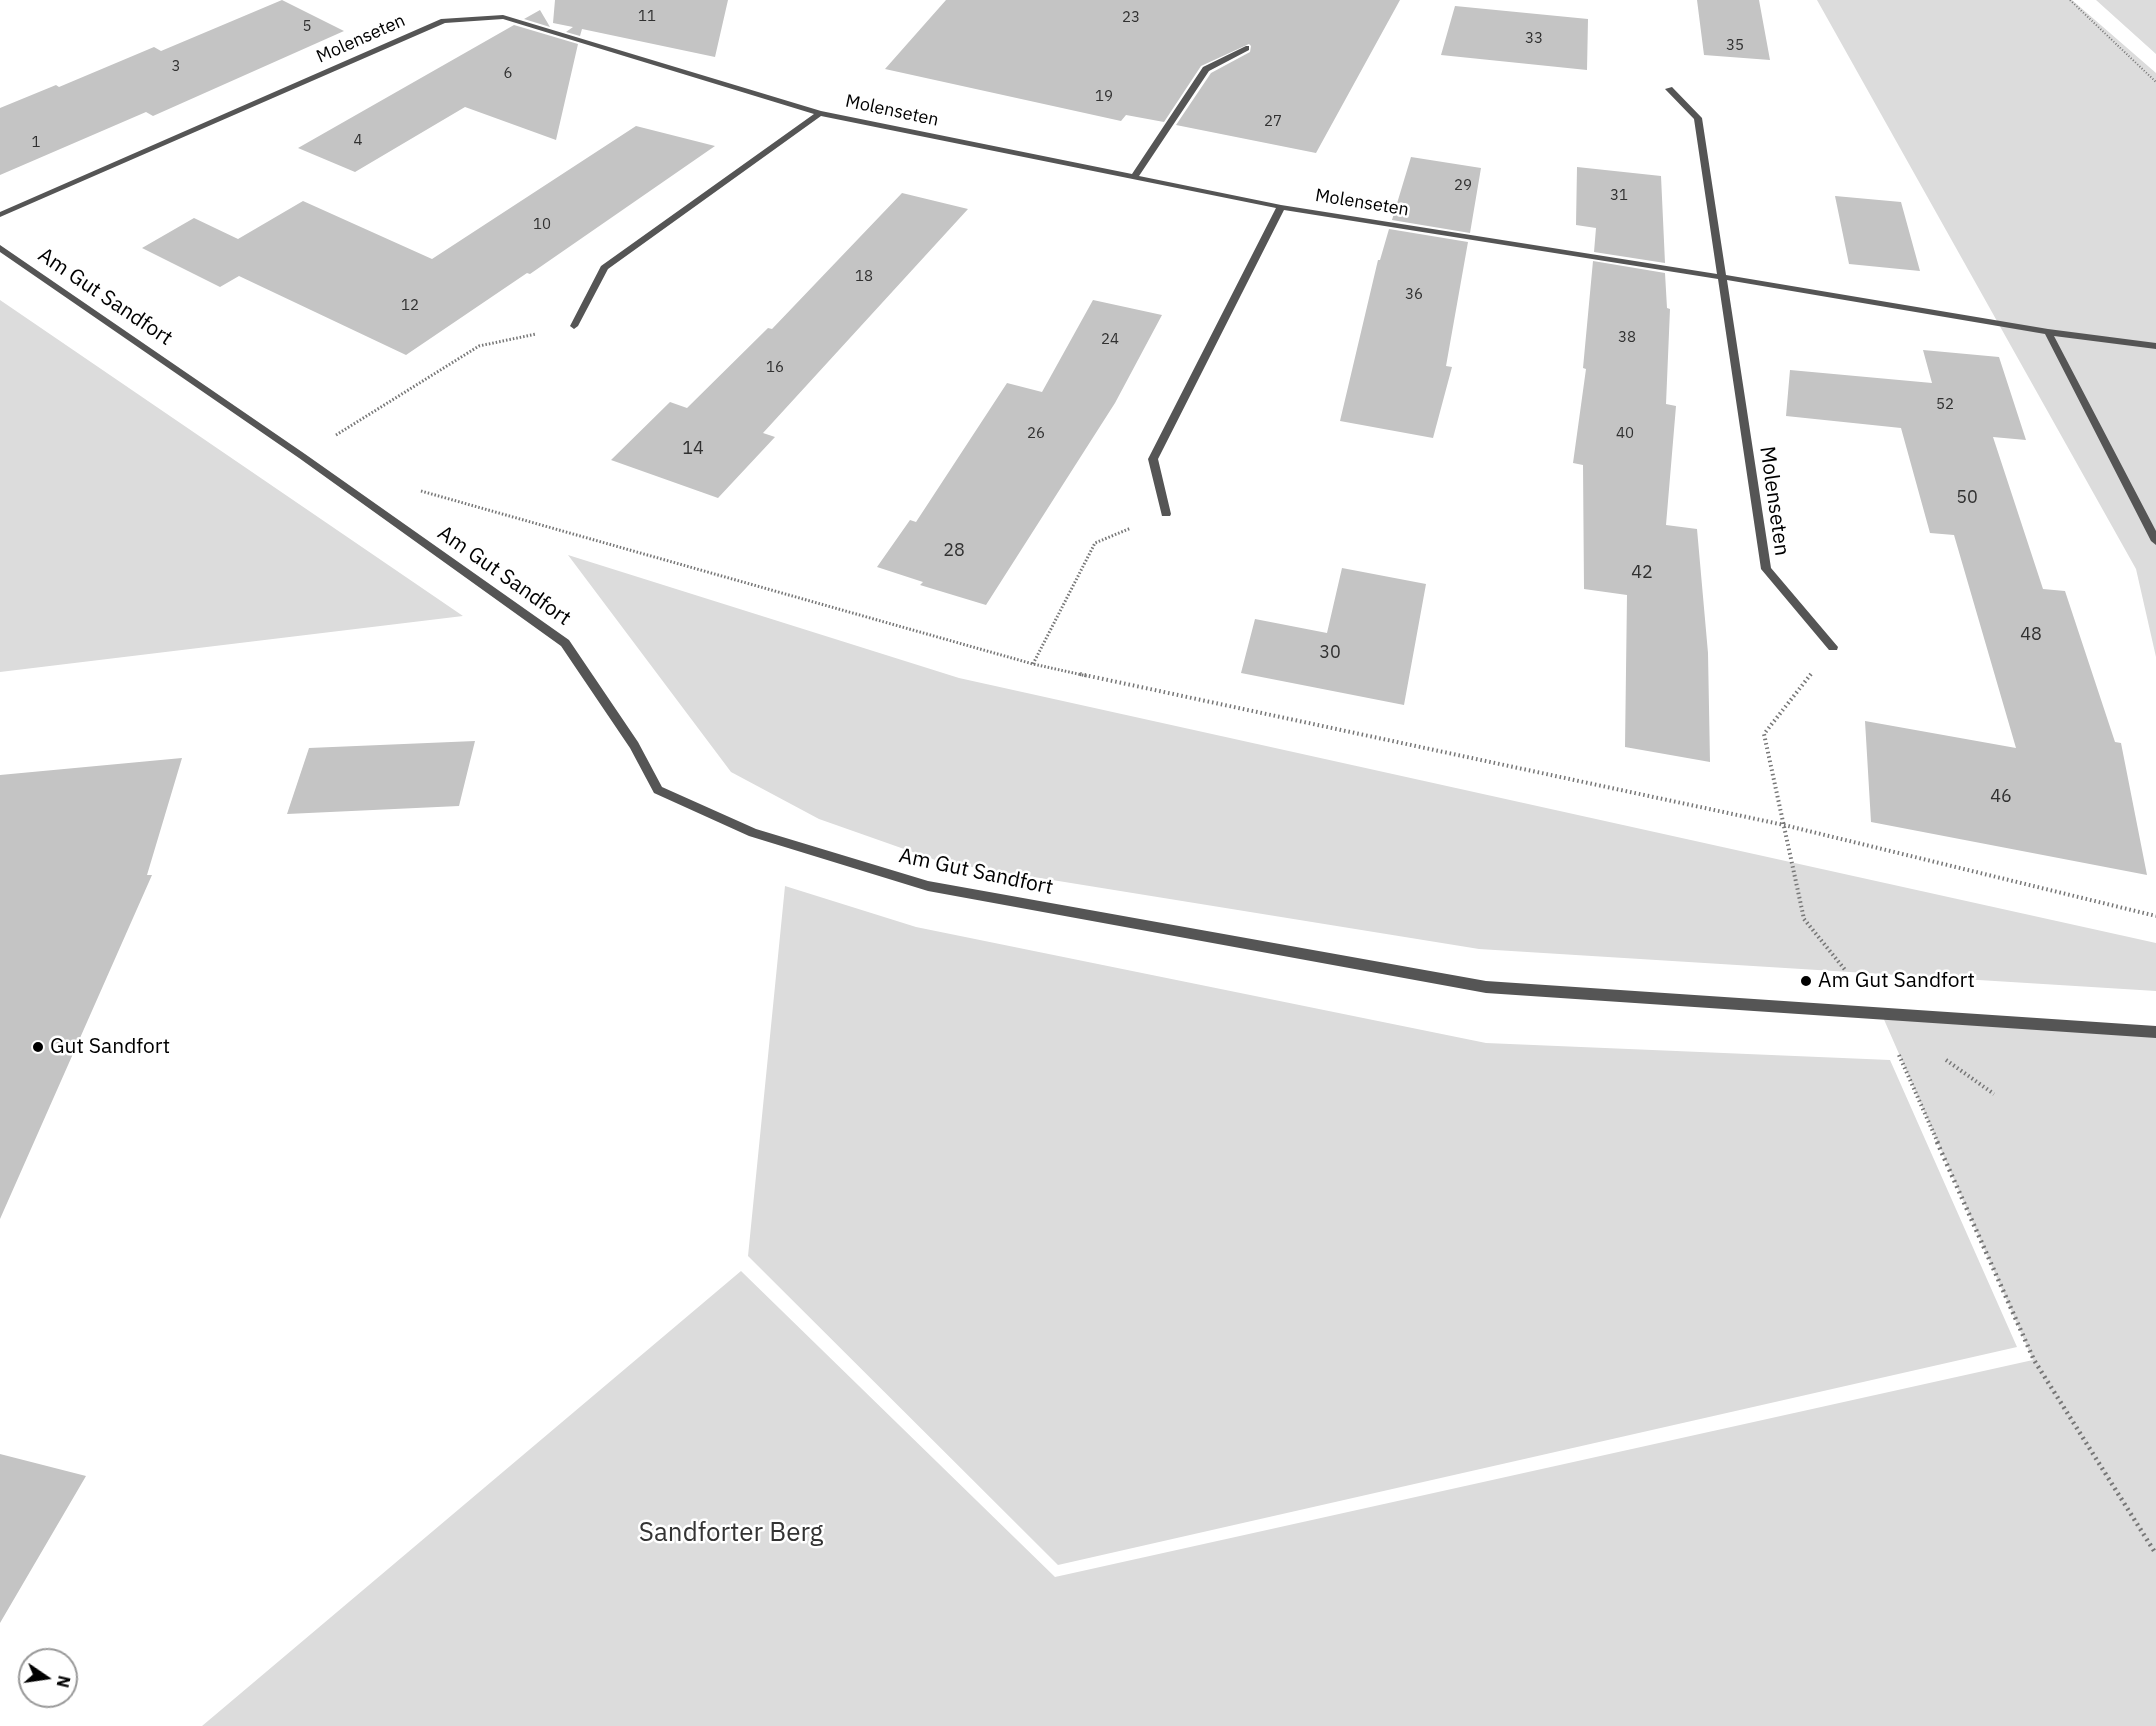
<!DOCTYPE html>
<style>
body{margin:0}
#map{position:relative;width:2156px;height:1726px;overflow:hidden;background:#fff;font-family:"IBM Plex Sans",sans-serif}
canvas{display:block}
.north{position:absolute;left:18px;top:1648px;width:60px;height:60px;box-sizing:border-box;background:#fff;border:2px solid #999;border-radius:50%;rotate:103deg;font-size:16px;font-weight:700;line-height:24px;text-align:center;color:#000}
.north::after{content:'';display:block;margin:auto;width:21px;height:27px;background:#000;clip-path:polygon(50% 0,100% 100%,50% 72%,0 100%)}
</style>
<div id="map">
<canvas width="2156" height="1726"></canvas>
<div class="north">N</div>
</div>
<script>
const c = document.querySelector('canvas').getContext('2d');
c.lineJoin = 'round';
function fillPath(path, color) { c.fillStyle = color; c.fill(path, 'evenodd'); }
function stroke(path, color, width, dash) { c.strokeStyle = color; c.lineWidth = width; c.lineCap = dash ? 'butt' : 'round'; c.setLineDash(dash || []); c.stroke(path); }
function label(font, color, halo, rows, align = 'center') {
  c.font = font + ' "IBM Plex Sans",sans-serif'; c.lineWidth = 5; c.setLineDash([]); c.textBaseline = 'middle'; c.strokeStyle = halo; c.fillStyle = color; for (const [text, x, y, turn = 0] of rows) {
    c.save(); c.translate(x, y); c.rotate((+turn || 0) * Math.PI / 180); c.textAlign = isNaN(turn) ? turn : align; if (halo) c.strokeText(text, 0, 0); c.fillText(text, 0, 0); c.restore();
  }
}
const green = new Path2D(`
 M 1817,0 L 2072,0 L 2156,73 L 2156,657 L 2136,569 Z
 M 2096,0 L 2156,0 L 2156,54 Z
 M 0,300 L 463,616 L 0,672 Z
 M 568,555 L 959,678 L 2156,943 L 2156,991 L 1479,949 L 941,862 L 819,819 L 731,772 Z
 M 785,886 L 916,927 L 1486,1043 L 1890,1060 L 2017,1347 L 1058,1565 L 748,1256 Z
 M 1882,1015 L 2156,1032 L 2156,1726 L 202,1726 L 741,1271 L 1055,1577 L 2033,1360 Z`);
const building = new Path2D(`
 M 282,0 L 344,31 L 153,116 L 146,112 L 0,175 L 0,108 L 56,85 L 59,87 L 154,47 L 161,51 Z
 M 555,0 L 728,0 L 715,57 L 582,29 L 580,36 L 566,32 L 573,27 L 553,23 Z
 M 946,0 L 1400,0 L 1316,153 L 1176,125 L 1211,73 L 1250,52 L 1251,46 L 1249,44 L 1201,66 L 1164,122 L 1126,115 L 1121,121 L 885,69 Z
 M 1697,0 L 1759,0 L 1770,60 L 1704,55 Z
 M 1455,6 L 1588,19 L 1587,70 L 1441,55 Z
 M 540,10 L 550,27 L 524,19 Z
 M 514,25 L 578,44 L 556,140 L 465,107 L 355,172 L 298,148 Z
 M 636,126 L 715,146 L 530,274 L 527,273 L 406,355 L 239,276 L 220,287 L 142,248 L 194,218 L 238,239 L 303,201 L 432,259 Z
 M 1411,157 L 1481,168 L 1470,233 L 1392,220 Z
 M 1577,167 L 1661,176 L 1665,263 L 1594,252 L 1596,228 L 1576,225 Z
 M 902,193 L 968,209 L 763,433 L 775,437 L 718,498 L 611,460 L 670,402 L 687,408 L 768,328 L 772,329 Z
 M 1835,196 L 1901,202 L 1920,271 L 1849,264 Z
 M 1389,229 L 1468,242 L 1446,366 L 1452,367 L 1433,438 L 1340,421 L 1378,260 L 1380,260 Z
 M 1593,261 L 1665,273 L 1667,308 L 1670,309 L 1666,404 L 1676,406 L 1666,525 L 1697,529 L 1708,653 L 1710,762 L 1625,747 L 1627,595 L 1584,589 L 1583,465 L 1573,463 L 1586,369 L 1583,368 Z
 M 1093,300 L 1162,315 L 1115,403 L 986,605 L 920,585 L 923,582 L 877,567 L 910,520 L 916,522 L 1007,383 L 1042,392 Z
 M 1923,350 L 1999,357 L 2026,440 L 1993,437 L 2043,589 L 2065,591 L 2115,742 L 2121,743 L 2147,875 L 1871,822 L 1865,721 L 2016,748 L 1954,535 L 1930,533 L 1901,428 L 1786,416 L 1790,370 L 1932,383 Z
 M 1342,568 L 1426,584 L 1404,705 L 1241,673 L 1255,619 L 1327,633 Z
 M 475,741 L 459,806 L 287,814 L 309,748 Z
 M 182,758 L 147,875 L 152,875 L 0,1219 L 0,775 Z
 M 0,1454 L 86,1476 L 0,1623 Z`);
const pathFar3 = new Path2D(`
 M 2070,0 L 2156,82`);
const pathFar2 = new Path2D(`
 M 336,435 L 479,346 L 536,334
 M 421,491 L 1033,664 L 1087,676
 M 1033,664 L 1095,543 L 1131,528`);
const pathFar1 = new Path2D(`
 M 1080,674 L 1784,825 L 2156,916
 M 1811,674 L 1764,734 L 1804,919 L 1846,971
 M 1899,1055 L 1938,1143
 M 1946,1060 L 1994,1094`);
const path = new Path2D(`
 M 1937,1142 L 2034,1360 L 2156,1554`);
const street = new Path2D(`
 M 503,15 L 821,111 L 1132,174 L 1203,67 L 1246,46 L 1249,46 L 1249,50 L 1209,71 L 1139,176 L 1281,205 L 1717,274 L 1694,119 L 1665,89 L 1672,87 L 1702,118 L 1726,275 L 2048,329 L 2156,343 L 2156,349 L 2054,336 L 2156,531 L 2156,545 L 2151,541 L 2045,334 L 1727,280 L 1771,568 L 1838,647 L 1837,650 L 1829,650 L 1761,569 L 1718,279 L 1284,210 L 1158,459 L 1171,514 L 1170,516 L 1162,516 L 1148,459 L 1276,208 L 821,116 L 608,269 L 578,326 L 574,329 L 570,326 L 601,266 L 814,114 L 503,19 L 445,23 L 0,217 L 0,212 L 441,19 Z
 M 0,245 L 305,454 L 569,640 L 638,742 L 662,787 L 756,829 L 928,881 L 1486,981 L 2156,1026 L 2156,1038 L 1486,993 L 928,891 L 749,836 L 654,793 L 630,748 L 561,646 L 299,458 L 0,252 Z`);
const markers = [
 [1806,981,6,"#000"],
 [38,1047,6,"#000"]
];
const farNumbernames = [
 ["11",647,17],
 ["23",1131,18],
 ["5",307,27],
 ["33",1534,39],
 ["35",1735,46],
 ["3",176,67],
 ["6",508,74],
 ["19",1104,97],
 ["27",1273,122],
 ["4",358,141],
 ["1",36,143],
 ["29",1463,186],
 ["31",1619,196],
 ["10",542,225],
 ["18",864,277],
 ["36",1414,295],
 ["12",410,306],
 ["38",1627,338],
 ["24",1110,340],
 ["16",775,368],
 ["52",1945,405],
 ["26",1036,434],
 ["40",1625,434]
];
const farStreetnames = [
 ["Molenseten",361,39,-24],
 ["Molenseten",892,111,12],
 ["Molenseten",1362,203,9]
];
const numberNames = [
 ["14",693,449],
 ["50",1967,498],
 ["28",954,551],
 ["42",1642,573],
 ["48",2031,635],
 ["30",1330,653],
 ["46",2001,797]
];
const streetNames = [
 ["Am Gut Sandfort",105,297,34],
 ["Molenseten",1774,501,82],
 ["Am Gut Sandfort",504,576,35],
 ["Am Gut Sandfort",976,872,12]
];
const poiNames = [
 ["Am Gut Sandfort",1818,981],
 ["Gut Sandfort",50,1047]
];
const nearParknames = [
 ["Sandforter Berg",731,1533]
];
fillPath(green, '#dcdcdc');
fillPath(building, '#c4c4c4');
stroke(pathFar3, '#777', 2, [1, 2]);
stroke(pathFar2, '#777', 3, [1.5, 2]);
stroke(pathFar1, '#777', 4, [1.5, 3]);
stroke(path, '#777', 4.5, [2, 4]);
fillPath(street, '#555');
for (const [x, y, r, color] of markers) { const dot = new Path2D(); dot.arc(x, y, r, 0, 2 * Math.PI); c.fillStyle = color; c.fill(dot); stroke(dot, '#fff', 2); }
label('15px', '#313131', null, farNumbernames);
label('18px', '#000', '#fff', farStreetnames);
label('18px', '#313131', null, numberNames);
label('21px', '#000', '#fff', streetNames);
label('21px', '#000', '#fff', poiNames, 'left');
label('26px', '#333', '#fff', nearParknames);
</script>
